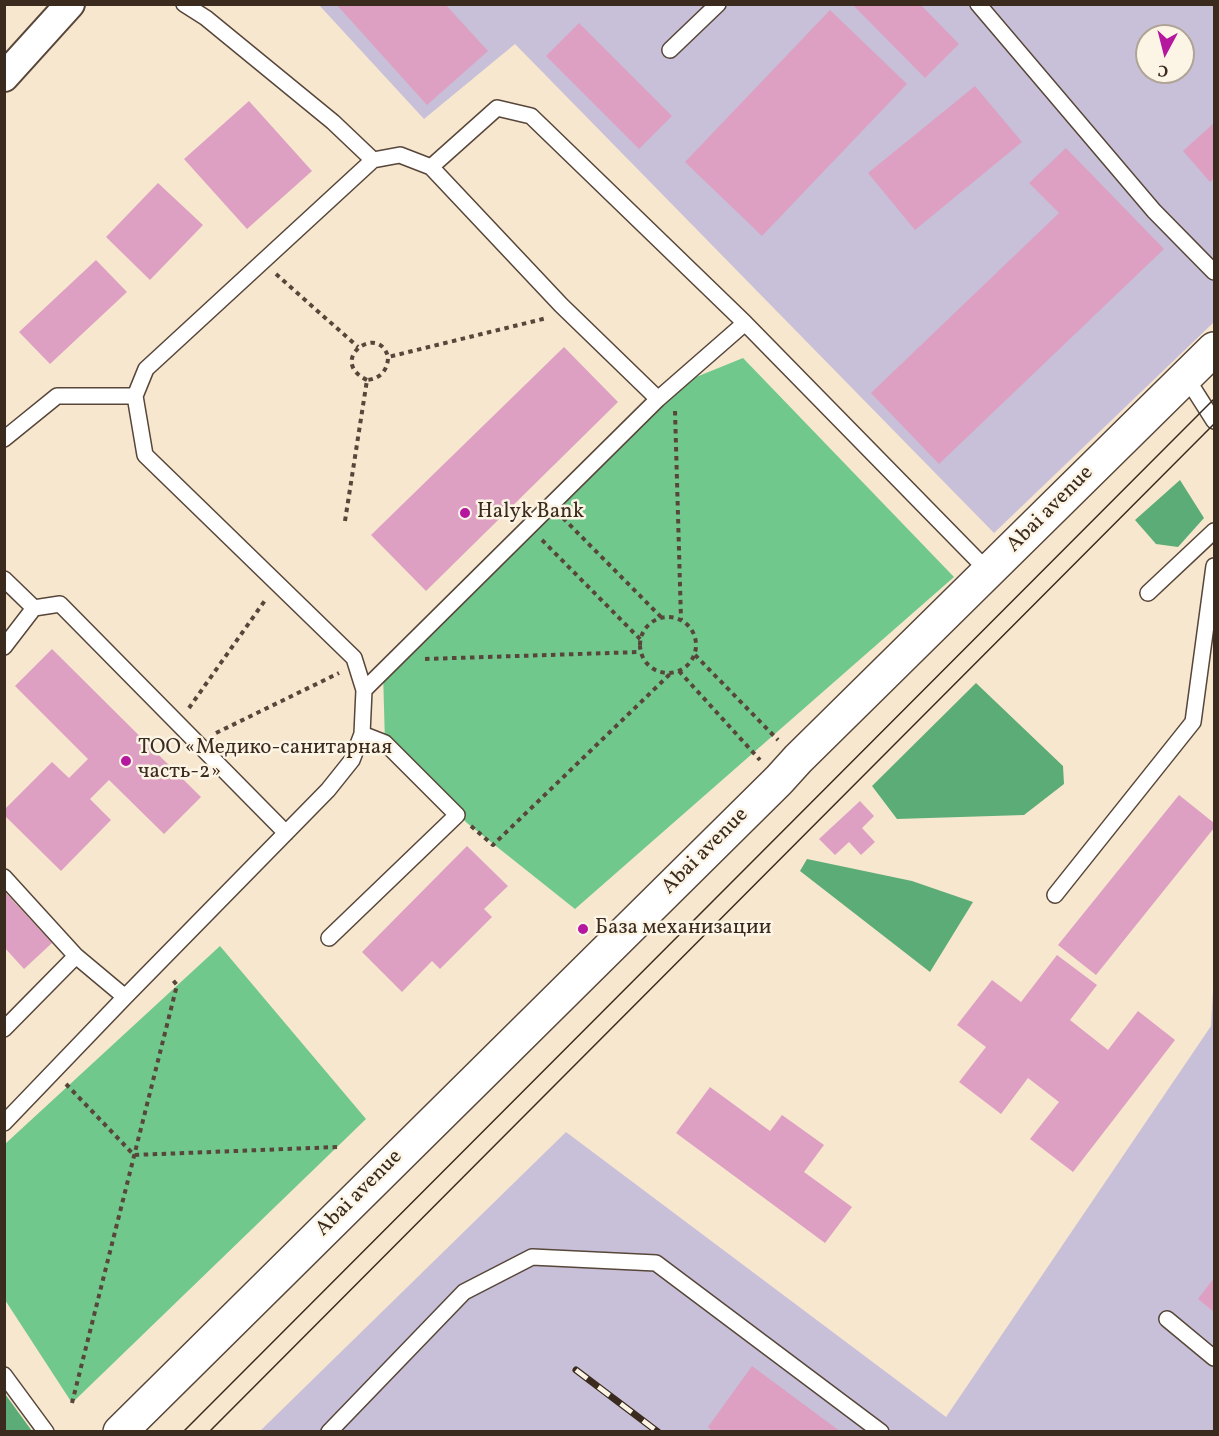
<!DOCTYPE html>
<html>
<head>
<meta charset="utf-8">
<style>
	body { margin:0 }
	#map { position:relative; width:1219px; height:1436px; overflow:hidden; background:#f7e7cf; font-family:Vollkorn,serif }
	canvas { display:block }
	.frame { position:absolute; inset:0; border:6px solid #3b2a1e; pointer-events:none }
	.north { position:absolute; left:1135px; top:24px; width:60px; height:60px; box-sizing:border-box; background:#fcf5e5; border:2px solid #afa495; border-radius:50%; rotate:187deg; font-size:16px; font-weight:700; line-height:24px; text-align:center; color:#3b2a1e }
	.north::after { content:''; display:block; margin:auto; width:21px; height:27px; background:#b5179e; clip-path:polygon(50% 0,100% 100%,50% 72%,0 100%) }
</style>
</head>
<body>
<div id="map">
<canvas width="1219" height="1436"></canvas>
<div class="frame"></div>
<div class="north">С</div>
</div>
<script>
const c = document.querySelector('canvas').getContext('2d');
c.lineJoin = 'round';
function fill(path, color) {
  c.fillStyle = color;
  c.fill(path, 'evenodd');
}
function stroke(path, color, width, dash) {
  c.strokeStyle = color;
  c.lineWidth = width;
  c.lineCap = dash ? 'butt' : 'round';
  c.setLineDash(dash || []);
  c.stroke(path);
}
function write(font, color, halo, rows, align = 'center') {
  c.font = font + ' Vollkorn,serif';
  c.lineWidth = 5;
  c.setLineDash([]);
  c.textBaseline = 'middle';
  c.strokeStyle = halo;
  c.fillStyle = color;
  for (const [text, x, y, turn = 0] of rows) {
    c.save();
    c.translate(x, y);
    c.rotate((+turn || 0) * Math.PI / 180);
    c.textAlign = isNaN(turn) ? turn : align;
    if (halo) c.strokeText(text, 0, 0);
    c.fillText(text, 0, 0);
    c.restore();
  }
}
fill(new Path2D(`
	M319,5H1214V322L994,533L515,44L424,119ZM1147,36H1183V72H1147Z
	M1214,972V1431L259,1432L566,1132L946,1417L1211,1026Z`), '#c8c0d8');
fill(new Path2D(`
	M743,358L954,577L575,909L467,823L385,743L383,672L674,386Z
	M220,946L366,1119L72,1403L5,1300V1144Z`), '#71c88d');
fill(new Path2D(`
	M1180,480L1204,518L1178,547L1156,544L1135,520Z
	M976,683L1063,766L1064,784L1024,815L897,819L872,786Z
	M807,859L912,881L973,902L930,972L800,871Z
	M5,1394L32,1431H5Z`), '#5cac78');
fill(new Path2D(`
	M336,4H445L488,51L427,105Z
	M852,4H920L959,44L925,78Z
	M830,10L907,84L762,236L685,162Z
	M579,23L672,116L639,149L546,56Z
	M975,86L1022,142L915,230L868,173Z
	M249,101L312,171L247,229L184,159Z
	M1214,123V178L1210,182L1183,151Z
	M1066,148L1164,249L939,464L871,393L1059,213L1029,183Z
	M158,183L203,225L150,280L106,237Z
	M96,260L127,292L50,364L19,332Z
	M564,347L618,402L426,591L371,535Z
	M52,649L201,797L164,834L109,780L90,799L111,820L61,871L4,815V810L52,762L69,778L88,759L15,686Z
	M1179,795L1214,823V828L1096,975L1058,945Z
	M860,801L874,816L862,828L875,842L861,855L849,842L835,855L819,839Z
	M467,846L508,886L484,909L492,917L440,969L432,961L402,992L362,952Z
	M4,891L52,943L24,969L4,947Z
	M1057,955L1097,985L1070,1020L1108,1050L1138,1011L1175,1040L1073,1172L1030,1139L1059,1102L1028,1078L1001,1114L959,1082L986,1047L957,1025L992,980L1021,1002Z
	M710,1087L770,1131L782,1115L824,1145L804,1172L852,1207L825,1243L676,1133Z
	M1214,1278V1312L1198,1299Z
	M752,1366L841,1432H714L708,1427Z`), '#dda0c3');
const lane = new Path2D(`
	M184,4L206,18L333,122L373,160
	M978,4L1154,211L1214,272
	M670,50L718,4
	M431,167L561,305L658,399L745,323
	M1186,377L1214,421
	M4,439L57,396H135
	M4,579L34,608L60,604L286,833
	M1148,593L1214,531
	M4,647L34,608
	M364,690L658,399
	M4,877L76,956L125,997
	M1055,895L1193,722L1214,566
	M329,938L457,815L385,743L362,734
	M4,1029L76,956
	M4,1123L125,997L328,790L352,760L362,734L364,690L354,658L145,455L135,396L146,369L373,160L400,155L431,167L497,108L531,116L745,323L989,572
	M1167,1319L1214,1358
	M4,1375L46,1432
	M329,1432L464,1292L532,1257L656,1263L881,1432`);
const street = new Path2D(`
	M4,77L70,4`);
const primary = new Path2D(`
	M120,1432L779,780L798,759L1214,349`);
stroke(lane, '#574639', 18);
stroke(street, '#574639', 32);
stroke(primary, '#574639', 36);
stroke(new Path2D(`
	M276,274L358,347
	M367,380C326,360 379,322 388,357
	M675,411L681,620
	M563,518L662,618
	M345,521L367,380C380,379 388,370 388,357L547,318
	M542,540L641,640
	M640 645a28 28 0 1 1 56 0a28 28 0 1 1-56 0Z
	M695,655L778,740
	M425,659L640,652
	M679,671L760,760
	M189,708L266,599
	M216,733L339,673
	M471,826L493,845L670,674
	M66,1084L134,1155L337,1147
	M72,1403L177,985L171,978`), '#574639', 4, [4.5, 4.5]);
stroke(lane, '#fff', 15);
stroke(street, '#fff', 28);
stroke(primary, '#fff', 33);
stroke(new Path2D(`
	M183,1432L1214,399
	M209,1432L1214,424`), '#3b2a1e', 1.5);
const rail = new Path2D(`
	M576,1370L658,1432`);
stroke(rail, '#3b2a1e', 7);
stroke(rail, '#fcf5e5', 4.5, [14]);
for (const [x, y, r, color] of [
	[465,513,6,"#b5179e"],
	[126,761,6,"#b5179e"],
	[583,929,6,"#b5179e"]
]) {
  const dot = new Path2D();
  dot.arc(x, y, r, 0, 2 * Math.PI);
  c.fillStyle = color;
  c.fill(dot);
  stroke(dot, '#fcf5e5', 2);
}
write('21px', '#3b2a1e', '#fcf5e5', [
	["Abai avenue",1051,510,-45],
	["Abai avenue",706,852,-45],
	["Abai avenue",360,1194,-45]
]);
write('21px', '#3b2a1e', '#fcf5e5', [
	["Halyk Bank",477,513],
	["ТОО «Медико-санитарная",138,749],
	["часть-2»",138,773],
	["База механизации",595,929]
], 'left');
</script>
</body>
</html>
